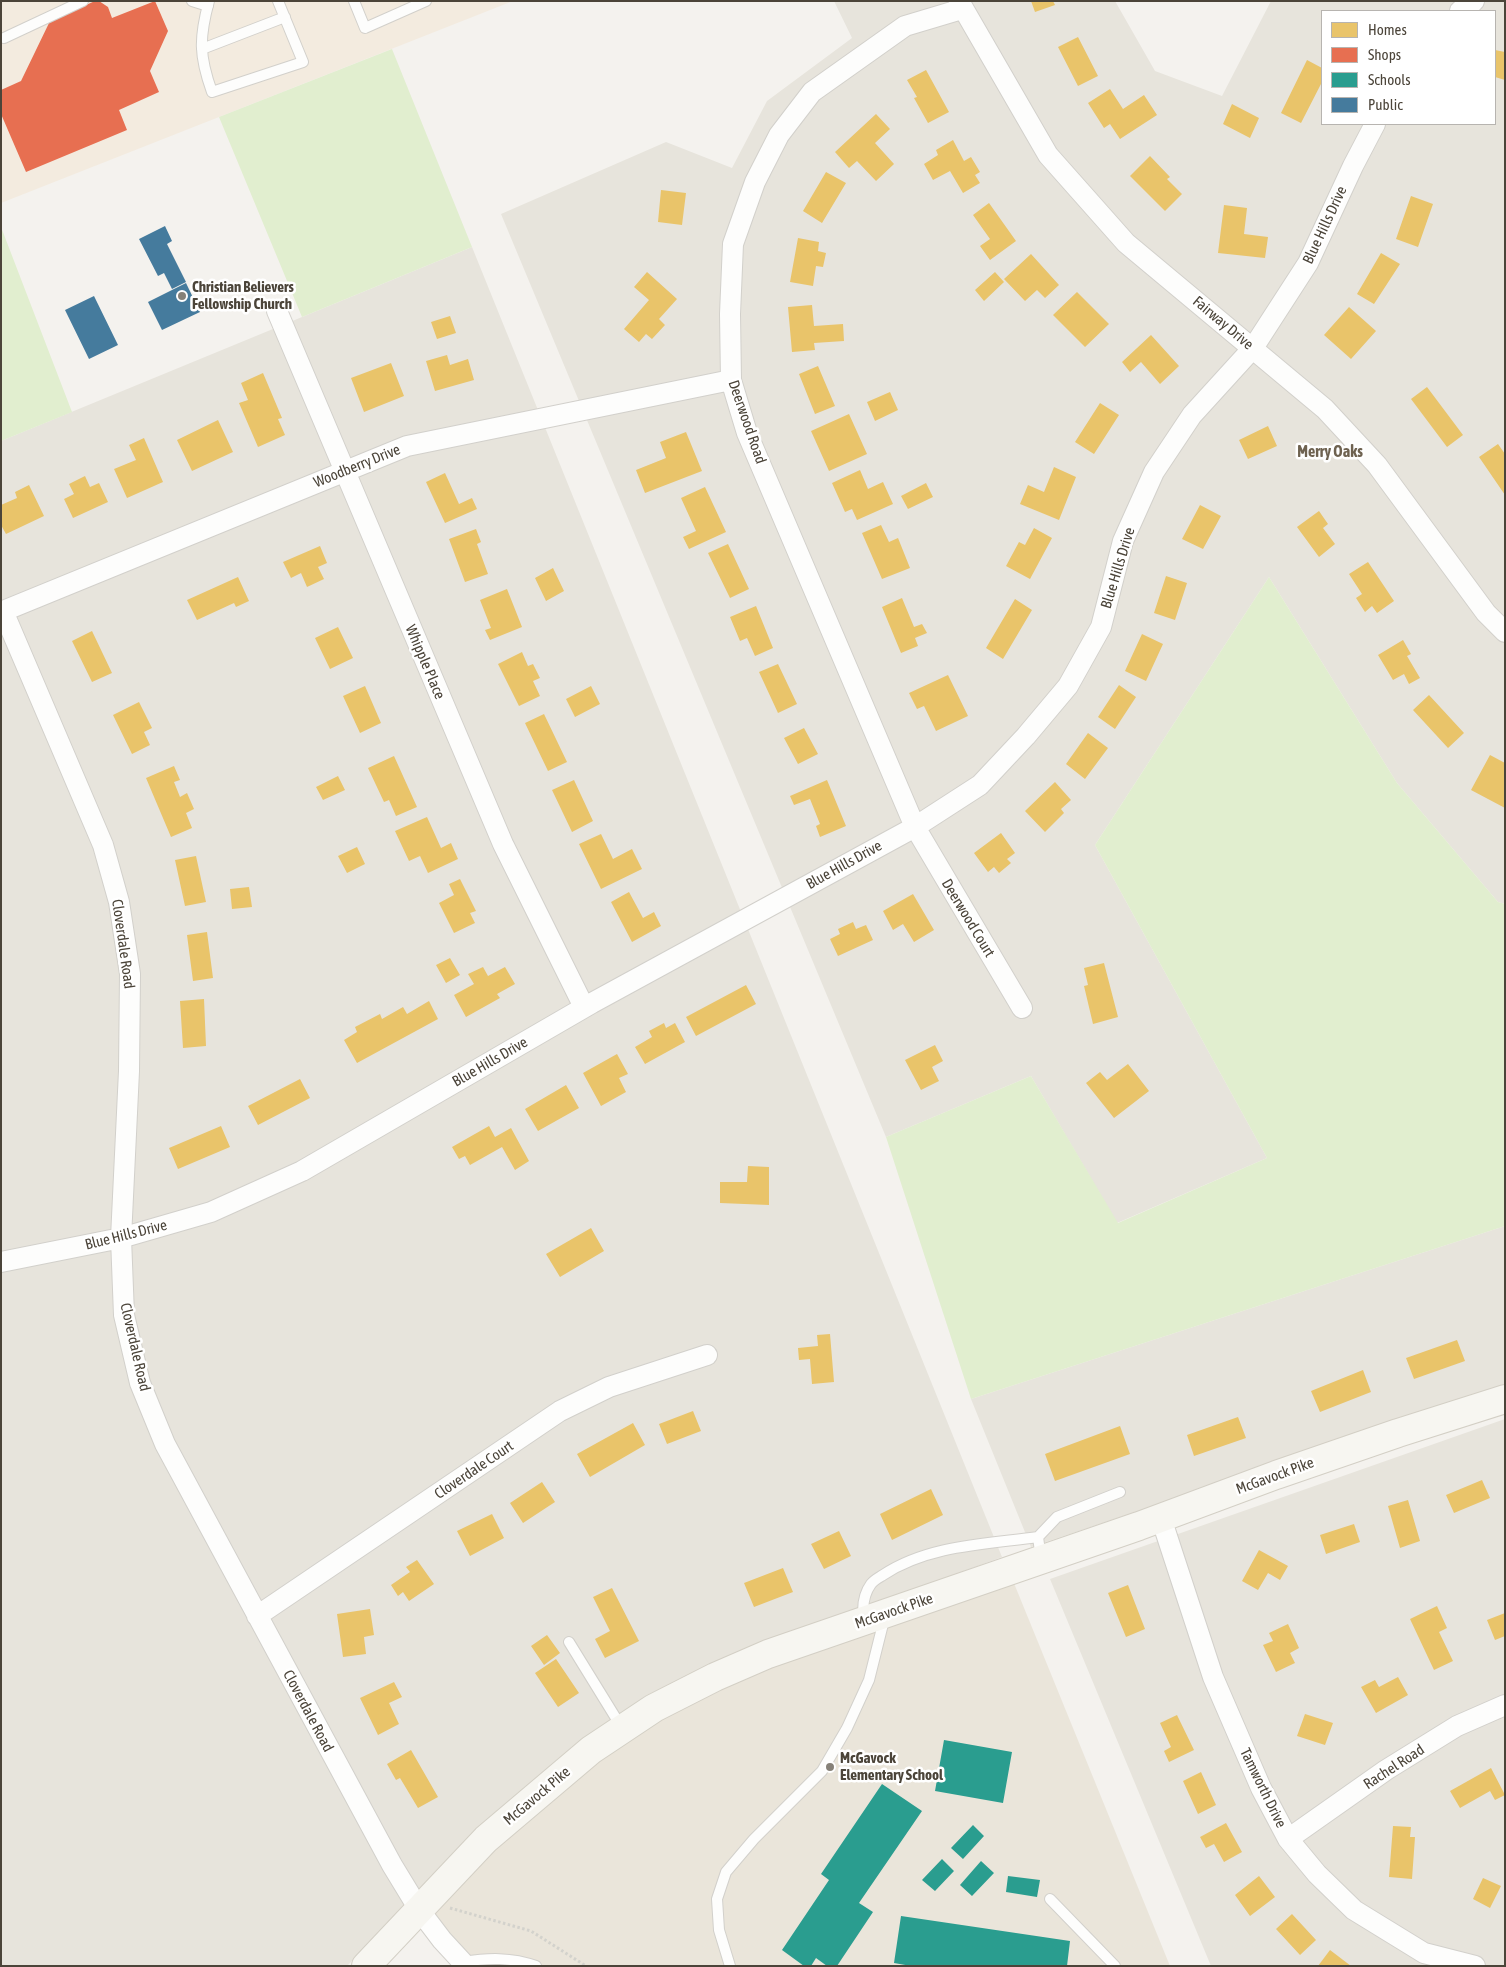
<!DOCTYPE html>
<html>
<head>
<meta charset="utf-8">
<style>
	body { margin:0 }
	#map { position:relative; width:1506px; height:1967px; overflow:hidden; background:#f4f2ee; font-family:"Asap Condensed",sans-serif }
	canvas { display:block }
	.frame { position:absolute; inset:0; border:2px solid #4b4439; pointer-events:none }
	.legend { position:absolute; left:1321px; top:10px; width:175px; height:115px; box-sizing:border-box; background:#fff; border:1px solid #b7b4b0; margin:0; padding:6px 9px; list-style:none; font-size:15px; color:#4b4439 }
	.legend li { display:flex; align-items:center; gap:10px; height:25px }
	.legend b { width:25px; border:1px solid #b7b4b0 }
</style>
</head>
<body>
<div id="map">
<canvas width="1506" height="1967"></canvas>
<div class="frame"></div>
<ul class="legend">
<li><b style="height:14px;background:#e9c46a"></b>Homes</li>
<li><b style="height:14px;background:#e76f51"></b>Shops</li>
<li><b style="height:14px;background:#2a9d8f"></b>Schools</li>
<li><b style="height:14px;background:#457b9d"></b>Public</li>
</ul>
</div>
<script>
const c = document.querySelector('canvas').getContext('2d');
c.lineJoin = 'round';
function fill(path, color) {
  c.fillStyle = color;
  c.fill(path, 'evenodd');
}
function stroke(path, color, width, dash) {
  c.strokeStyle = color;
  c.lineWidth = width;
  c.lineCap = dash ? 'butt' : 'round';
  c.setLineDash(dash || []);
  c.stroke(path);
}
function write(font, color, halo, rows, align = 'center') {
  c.font = font + ' "Asap Condensed",sans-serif';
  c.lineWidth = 5;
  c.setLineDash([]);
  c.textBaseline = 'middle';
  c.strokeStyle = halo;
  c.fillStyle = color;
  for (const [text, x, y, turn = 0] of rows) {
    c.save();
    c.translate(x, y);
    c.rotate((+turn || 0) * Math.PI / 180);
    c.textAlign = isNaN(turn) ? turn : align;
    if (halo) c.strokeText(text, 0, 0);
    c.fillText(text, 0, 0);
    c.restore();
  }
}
fill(new Path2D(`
	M834,1H1115L1155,71L1222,96L1271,1H1505V904L1498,902L1397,783L1269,577L1095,845L1267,1158L1117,1223L1031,1076L886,1137L501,214L666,142L732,168L767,101L852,38ZM1322,11H1495V124H1322Z
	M472,247L1002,1557L715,1663L645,1696L476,1836L347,1966H1V441Z
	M1505,1226V1388L1031,1547L971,1399Z
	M1505,1419V1966H1211L1050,1579Z`), '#e7e4dc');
fill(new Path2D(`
	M1,1H513L1,203Z`), '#f3ebdf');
fill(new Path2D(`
	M1009,1571L1170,1966H466L420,1911L654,1708Z`), '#eae5da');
fill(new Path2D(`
	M392,49L472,247L302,317L219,117Z
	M1,227L72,412L1,441Z
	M1269,577L1397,783L1498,902L1505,904V1226L971,1399L886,1137L1031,1076L1118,1223L1267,1158L1095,845Z`), '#e1eecf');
fill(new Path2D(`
	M1031,1H1053L1055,5L1035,12Z
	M1078,37L1098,76L1078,86L1058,47Z
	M1495,50L1505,52V80L1495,77Z
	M1307,60L1322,68V82L1301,123L1281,113Z
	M926,70L949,112L928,123L914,98L917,97L907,80Z
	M1110,89L1123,109L1144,95L1157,115L1120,139L1110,124L1104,128L1088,103Z
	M1232,104L1259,118L1250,138L1223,124Z
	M876,114L890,129L875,143L894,164L876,181L857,161L849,168L835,152Z
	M953,140L964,161L971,157L980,172L975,175L980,183L963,193L950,171L933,180L924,164L938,155L936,150Z
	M1150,156L1170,177L1167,179L1182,194L1165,211L1130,176Z
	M826,172L846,183L822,223L803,211Z
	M661,190L686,193L682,225L658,222Z
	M1411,196L1433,204L1418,247L1396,239Z
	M989,203L1016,241L990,260L980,246L990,239L973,215Z
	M1224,205L1247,208L1244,234L1268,237L1265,258L1218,253Z
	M798,238L819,242L818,251L826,253L823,267L816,266L813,286L790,282Z
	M1381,253L1400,264L1374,304L1357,294Z
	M1031,254L1059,285L1045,298L1037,290L1025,301L1004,279Z
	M647,272L677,299L659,319L665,325L652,339L646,334L639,342L624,329L649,300L634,287Z
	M995,272L1004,282L984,301L975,290Z
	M1077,292L1109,324L1085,347L1053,315Z
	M812,305L814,326L843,324L844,341L814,343L815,350L792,352L788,307Z
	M1349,307L1376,331L1351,359L1324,335Z
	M450,316L456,333L437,339L431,322Z
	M1151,335L1179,366L1160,384L1141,362L1130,372L1122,362Z
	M447,355L450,365L468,359L474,380L435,391L426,361Z
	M391,363L404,396L364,412L351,378Z
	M818,366L835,406L815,414L799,374Z
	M263,373L282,418L278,419L285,435L258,447L239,403L248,400L241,383Z
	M1427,387L1463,435L1447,447L1411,399Z
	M890,392L898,410L875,421L867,402Z
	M1100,403L1119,415L1094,454L1075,442Z
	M849,414L867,454L829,471L811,431Z
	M218,420L233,452L192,471L177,440Z
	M1268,426L1277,446L1248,459L1239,440Z
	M686,432L702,471L645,493L636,470L666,458L660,442Z
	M144,438L163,482L127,498L114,469L136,460L129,445Z
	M1498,444L1505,454V495L1479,457Z
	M1054,467L1076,477L1059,520L1020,504L1028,485L1044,492Z
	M860,470L868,489L883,482L893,504L857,520L852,509L845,512L832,483Z
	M445,473L459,504L472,498L477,509L445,523L426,482Z
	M85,476L90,487L99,483L108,502L73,518L64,499L74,494L69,484Z
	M926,483L933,497L908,509L901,496Z
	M29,485L44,516L6,534L1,525V505L17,498L15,492Z
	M705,487L726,532L689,549L683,537L696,531L681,498Z
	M1200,505L1221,516L1203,549L1182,539Z
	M1319,511L1328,524L1323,528L1335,544L1319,557L1297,527Z
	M881,525L889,542L898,538L910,568L882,579L862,533Z
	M1034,528L1052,538L1030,579L1006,566L1019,542L1025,545Z
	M476,529L481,542L477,544L488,574L465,582L449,539Z
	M728,544L749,589L730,598L708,553Z
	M320,546L327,563L318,567L324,579L307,587L301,573L291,578L283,562Z
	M1368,562L1394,601L1377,613L1372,606L1365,612L1356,598L1362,594L1349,574Z
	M553,568L564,591L546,601L535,578Z
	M1166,576L1187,583L1175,620L1154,613Z
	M238,577L249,601L236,607L234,603L197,620L187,600Z
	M507,589L522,627L490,640L485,630L491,628L480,600Z
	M902,598L914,627L922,624L927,633L915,638L918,646L901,653L882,607Z
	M1015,599L1032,610L1003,659L986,648Z
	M756,606L773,648L755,656L747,638L740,641L730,617Z
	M338,627L353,658L330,669L315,638Z
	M92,631L112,673L92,682L72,641Z
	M1142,634L1163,644L1146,681L1125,671Z
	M1403,640L1411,654L1407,656L1420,678L1409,684L1404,674L1393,680L1378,655Z
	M522,652L528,666L533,664L540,678L533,681L540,696L519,706L498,664Z
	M778,664L797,704L778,713L759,672Z
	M948,675L968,716L936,731L924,706L917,709L909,693Z
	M1119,685L1136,697L1115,729L1098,717Z
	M365,686L381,723L360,733L343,696Z
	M591,686L600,704L575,717L566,699Z
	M1429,695L1464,733L1448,748L1413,710Z
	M139,702L152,728L144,732L150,745L132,754L113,715Z
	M544,714L567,762L548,771L525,723Z
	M804,728L818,754L798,764L784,738Z
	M1088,733L1108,748L1085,779L1066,764Z
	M1490,755L1505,763V808L1471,790Z
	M394,756L417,807L396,816L389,800L384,802L368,768Z
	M174,766L180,780L174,782L180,797L187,793L194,809L186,813L192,828L171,837L146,778Z
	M338,776L345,790L323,800L316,787Z
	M574,780L593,821L572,832L552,790Z
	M827,780L846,826L820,837L816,826L820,824L810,799L794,805L790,796Z
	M1055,782L1071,800L1061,809L1064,813L1045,832L1025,811Z
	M427,817L441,848L451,843L458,859L428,873L420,856L409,861L395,831Z
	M1001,833L1015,853L1007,859L1011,863L999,873L994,867L988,872L974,853Z
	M601,834L613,859L632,849L642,869L601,889L579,844Z
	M357,847L365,864L347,873L338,856Z
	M196,856L206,902L185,906L175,860Z
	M460,879L476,911L470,913L475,923L454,933L439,903L454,895L449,884Z
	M249,887L252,907L232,909L230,889Z
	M629,892L643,918L654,912L661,926L632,942L611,902Z
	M913,894L934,930L914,942L903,924L893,930L883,911Z
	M853,922L856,929L866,925L873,940L838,956L830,939L840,934L838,929Z
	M207,932L213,978L193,981L187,935Z
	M450,958L460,975L446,983L436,965Z
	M1104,963L1118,1017L1093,1024L1084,986L1088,985L1084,968Z
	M483,967L488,976L505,967L515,984L497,994L500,998L466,1017L454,995L474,984L468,974Z
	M746,985L756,1004L696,1036L686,1017Z
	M204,999L206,1046L183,1048L180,1001Z
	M429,1001L438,1019L357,1063L344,1040L357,1032L355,1027L380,1014L382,1019L403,1007L407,1014Z
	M664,1023L666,1028L675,1023L685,1042L645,1064L635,1047L652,1037L649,1031Z
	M935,1045L943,1061L932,1067L939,1081L921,1090L905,1060Z
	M617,1054L628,1074L619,1078L626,1092L601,1106L583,1073Z
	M1128,1064L1149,1091L1114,1118L1086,1083L1100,1072L1107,1080Z
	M300,1079L310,1098L258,1125L248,1106Z
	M566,1085L579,1108L538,1131L525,1109Z
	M221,1126L230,1147L178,1169L169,1148Z
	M489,1126L495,1137L511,1128L529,1161L515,1170L502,1147L470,1165L465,1156L459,1159L452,1147Z
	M748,1166L769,1167V1205L720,1203V1182H747Z
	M591,1228L604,1251L560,1277L546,1254Z
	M830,1334L834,1382L812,1384L810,1359L799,1360L798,1348L818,1346L817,1335Z
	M1457,1340L1465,1361L1414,1379L1406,1358Z
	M1363,1370L1371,1392L1320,1412L1311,1391Z
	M693,1411L701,1431L667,1444L659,1424Z
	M1238,1417L1246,1438L1194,1456L1187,1435Z
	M633,1423L645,1445L590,1477L577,1454Z
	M1120,1426L1130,1454L1055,1481L1045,1454Z
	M1482,1480L1490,1498L1454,1513L1446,1495Z
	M542,1482L555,1502L523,1523L510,1503Z
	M931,1489L943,1515L892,1540L880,1514Z
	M1408,1500L1420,1541L1400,1548L1388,1506Z
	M492,1514L504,1538L470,1556L457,1531Z
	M1354,1524L1360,1542L1326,1554L1320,1535Z
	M839,1531L851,1556L824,1569L811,1544Z
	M1259,1550L1288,1566L1280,1580L1268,1573L1258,1590L1242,1581Z
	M417,1560L434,1584L409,1601L403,1592L398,1596L391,1585L410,1572L406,1567Z
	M783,1568L793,1592L754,1607L744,1583Z
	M1128,1585L1145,1629L1126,1637L1108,1593Z
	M612,1588L639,1641L605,1658L595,1639L610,1631L593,1597Z
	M1437,1606L1447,1628L1439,1632L1453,1661L1434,1670L1410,1619Z
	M370,1609L374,1635L364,1637L366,1654L343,1657L337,1614Z
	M1505,1613V1636L1495,1640L1487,1620Z
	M1288,1624L1299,1648L1290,1653L1295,1663L1276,1672L1263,1645L1273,1641L1269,1633Z
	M547,1635L560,1653L544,1665L531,1646Z
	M556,1659L579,1693L558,1707L535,1673Z
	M1398,1677L1408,1695L1376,1713L1361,1687L1375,1680L1379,1687Z
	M394,1682L402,1697L389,1703L399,1724L378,1735L360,1698Z
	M1305,1714L1333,1723L1325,1745L1297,1736Z
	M1177,1715L1194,1750L1169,1762L1164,1751L1171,1747L1160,1723Z
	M411,1750L438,1797L418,1808L400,1778L396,1780L387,1764Z
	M1491,1768L1505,1795L1495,1800L1490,1791L1460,1808L1450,1791Z
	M1201,1772L1216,1805L1198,1814L1183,1781Z
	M1226,1823L1242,1852L1224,1862L1214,1844L1206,1848L1200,1837Z
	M1393,1826L1411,1827L1410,1837H1415L1412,1879L1389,1877Z
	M1259,1876L1275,1897L1250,1916L1235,1895Z
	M1483,1878L1501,1886L1490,1908L1473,1899Z
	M1292,1914L1316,1940L1300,1955L1276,1929Z
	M1330,1950L1351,1966H1318Z`), '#e9c46a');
fill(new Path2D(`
	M95,1H99L108,7L112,18L155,1L168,31L150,71L159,92L119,110L127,130L26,172L1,114V90L21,81L50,21Z`), '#e76f51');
fill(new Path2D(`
	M944,1740L1012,1752L1003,1803L935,1791Z
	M882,1784L922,1811L859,1903L873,1912L837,1966H827L816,1958L811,1966H804L782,1950L829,1880L821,1874Z
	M973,1825L984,1836L963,1859L951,1848Z
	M942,1859L954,1871L935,1891L922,1880Z
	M981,1861L994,1873L972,1896L960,1885Z
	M1008,1876L1040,1880L1037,1897L1006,1892Z
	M901,1916L1070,1941L1067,1966H911L894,1963Z`), '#2a9d8f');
fill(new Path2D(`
	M165,226L172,241L167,244L186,282L172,289L164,273L158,276L139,239Z
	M186,283L200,312L162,330L148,302Z
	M94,296L118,345L89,359L65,310Z`), '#457b9d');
const service = new Path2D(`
	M192,1L208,6
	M209,1C199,38 199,56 212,92L303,62L278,1
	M354,1L365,28L426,1
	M4,38L83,1
	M202,49L285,17
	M1041,1559L1038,1537L1057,1517L1120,1492
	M864,1620C862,1607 863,1595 871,1584C874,1580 880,1577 883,1575C928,1545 987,1544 1038,1537
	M569,1642L622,1728
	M1050,1899L1115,1966
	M463,1962C488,1958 511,1957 536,1966
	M730,1966L719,1930L717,1899L726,1872L754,1839L822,1771L847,1728L869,1680L885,1616`);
const minor = new Path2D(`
	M959,1L1048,155L1126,243L1325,409L1377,465L1486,613L1505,632
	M962,9L905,26L812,92L779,135L755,182L733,244L730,314L731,380L747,433L915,827L1022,1008
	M1460,11L1474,1
	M277,311L503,844L584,1007
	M3,611L103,845L119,902L130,974L129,1071L121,1238L124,1315L140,1383L165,1444L392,1865L420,1911L442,1940L466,1966
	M1,612L407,446L731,380
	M1,1262L121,1238L211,1212L302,1171L592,1003L915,827L980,785L1026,736L1068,686L1101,627L1123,541L1154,472L1192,415L1253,348L1308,263L1353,166L1375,124
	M1161,1518L1213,1677L1261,1788L1288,1839L1317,1874L1354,1910L1424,1953L1475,1966
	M257,1616L560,1411L609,1387L707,1355
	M1288,1839L1386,1770L1457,1726L1505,1705`);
const secondary = new Path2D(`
	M366,1966L486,1839L591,1750L654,1708L715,1677L768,1654L1139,1526L1276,1475L1398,1433L1505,1399`);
stroke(service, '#d2d0cb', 12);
stroke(minor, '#d2d0cb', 22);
stroke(secondary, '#d3cfc5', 30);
stroke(new Path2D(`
	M450,1908L531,1931L586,1966`), '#d3d2cc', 3, [2.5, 2.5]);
stroke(service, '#fdfdfc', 10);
stroke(minor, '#fdfdfc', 20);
stroke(secondary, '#f7f6f1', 28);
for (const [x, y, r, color] of [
	[182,296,5,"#868178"],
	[830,1767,5,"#868178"]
]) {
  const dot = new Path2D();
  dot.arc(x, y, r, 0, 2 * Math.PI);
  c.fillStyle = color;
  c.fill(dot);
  stroke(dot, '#fff', 2);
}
write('15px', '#4b4439', '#fff', [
	["Blue Hills Drive",1325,225,-65],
	["Fairway Drive",1223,323,40],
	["Deerwood Road",747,422,71],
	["Woodberry Drive",357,466,-22],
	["Blue Hills Drive",1118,568,-73],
	["Whipple Place",425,662,67],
	["Blue Hills Drive",844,865,-29],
	["Deerwood Court",968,918,59],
	["Cloverdale Road",123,944,82],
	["Blue Hills Drive",490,1062,-30],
	["Blue Hills Drive",126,1235,-14],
	["Cloverdale Road",135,1347,77],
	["Cloverdale Court",474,1470,-34],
	["McGavock Pike",1275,1476,-20],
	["McGavock Pike",894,1611,-19],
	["Cloverdale Road",308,1711,62],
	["Rachel Road",1394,1767,-33],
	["Tamworth Drive",1263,1788,64],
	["McGavock Pike",537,1796,-40]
]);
write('bold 15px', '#4b4439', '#fff', [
	["Christian Believers",192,287],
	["Fellowship Church",192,304],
	["McGavock",840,1758],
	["Elementary School",840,1775]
], 'left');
write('bold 16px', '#6e6250', '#fff', [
	["Merry Oaks",1330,452]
]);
</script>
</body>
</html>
